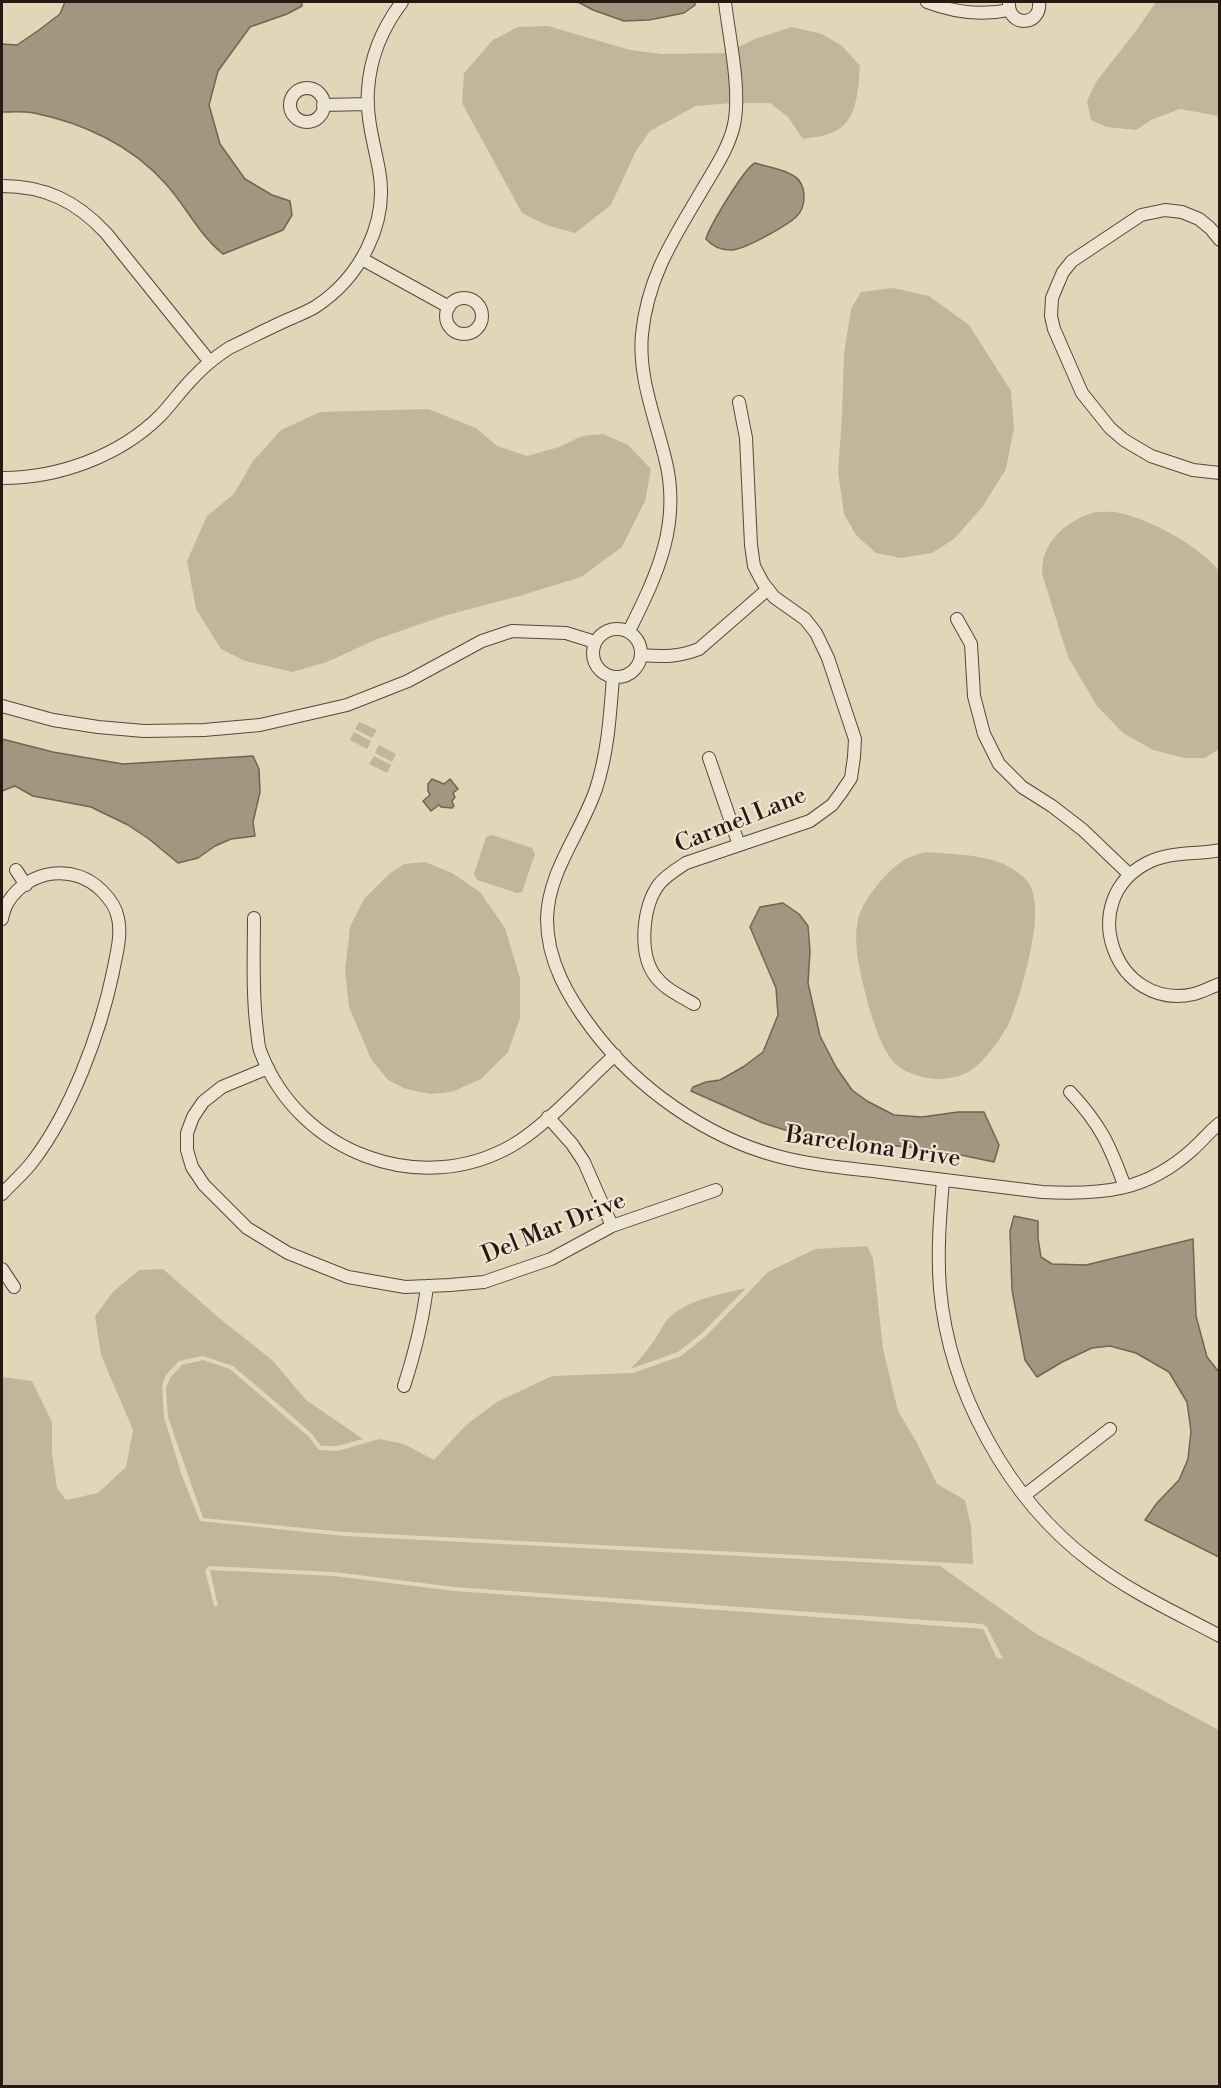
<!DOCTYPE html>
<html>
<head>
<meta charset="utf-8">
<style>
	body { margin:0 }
	#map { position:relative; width:1221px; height:2088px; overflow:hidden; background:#e3d5b8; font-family:"Libre Bodoni",serif }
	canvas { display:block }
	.frame { position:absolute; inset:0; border:3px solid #291812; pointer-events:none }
</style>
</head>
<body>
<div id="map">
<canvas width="1221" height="2088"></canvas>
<div class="frame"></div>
</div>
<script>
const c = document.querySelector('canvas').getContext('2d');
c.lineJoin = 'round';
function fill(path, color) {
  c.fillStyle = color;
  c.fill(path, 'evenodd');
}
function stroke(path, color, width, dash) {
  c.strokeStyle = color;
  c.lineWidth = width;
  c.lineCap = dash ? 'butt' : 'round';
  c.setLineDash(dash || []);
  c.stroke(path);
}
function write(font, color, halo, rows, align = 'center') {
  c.font = font + ' "Libre Bodoni",serif';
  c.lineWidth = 4.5;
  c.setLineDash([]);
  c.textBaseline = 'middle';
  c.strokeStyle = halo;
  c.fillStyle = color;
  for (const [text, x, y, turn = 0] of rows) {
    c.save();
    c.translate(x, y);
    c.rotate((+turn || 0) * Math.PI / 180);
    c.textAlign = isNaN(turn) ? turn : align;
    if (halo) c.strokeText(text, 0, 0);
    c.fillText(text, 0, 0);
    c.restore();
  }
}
fill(new Path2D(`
	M1156,2H1219V116L1180,109L1151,120L1136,130L1106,127L1091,120L1087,101L1096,82L1136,31Z
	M548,26L630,50L662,54L726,53L757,38L792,27L822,34L842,46L860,66C858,89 858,124 831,133C823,137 812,137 803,139L788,117L770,103H732L696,106L650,131L636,151L611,205L575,233L546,225L522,213L462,103L464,73L493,40L518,27Z
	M893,288L929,296L969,325L1011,391L1014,428L1006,469L983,506L954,539L932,553L901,558L876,553L856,535L844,514L838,472L842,416L844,354L851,309L861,292Z
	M428,409L476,428L497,446L527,456L559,447L582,436L603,434L628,445L651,469L645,501L622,547L581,577L516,597L447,615L377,639L327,662L292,672L245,661L221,649L196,609L187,561L207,516L234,494L253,461L281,430L320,412Z
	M1097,512C1104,512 1113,511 1120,513C1151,520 1200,546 1219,571V749L1205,758H1185L1153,750L1123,733L1097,706L1068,657L1043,577C1037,545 1068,518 1097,512Z
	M359,722L377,730L372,738L355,729Z
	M354,732L371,741L367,749L350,740Z
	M379,745L396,754L392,762L375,753Z
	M374,756L391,765L387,773L369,764Z
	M492,835L532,848L535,854L522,892L517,893L477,880L474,874L486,837Z
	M925,852C959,855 1003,853 1027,881C1049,905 1021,993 1010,1021C1003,1036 990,1053 978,1065C965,1077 945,1081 927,1078C918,1076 905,1072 898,1066C881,1053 869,1009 864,988C859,967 853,942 858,920C862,900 889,867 908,858C913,856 919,854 925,852Z
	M425,862L452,873L480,892L505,928L520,978V1018L508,1052L481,1079L452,1092L431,1094L406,1089L388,1080L371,1059L349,1007L345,970L350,927L364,899L389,874L404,864Z
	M867,1246L873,1258L883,1349L898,1411L916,1441L937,1484L965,1500L971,1526L973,1564L344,1532L203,1518L168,1417L166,1388L170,1378L182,1365L203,1360L230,1369L309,1437L319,1450L338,1451L379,1439L404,1444L434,1460L466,1425L497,1402L552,1376L633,1373L681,1356L706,1336L768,1272L815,1249Z
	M163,1269L218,1317L272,1360L306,1400L363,1439L337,1446H321L312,1434L285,1410L233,1366L203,1356L179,1361L166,1375L162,1386L164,1417L181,1473L200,1521L344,1536L940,1566L1038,1635L1219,1730V2086H2V1377L32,1381L52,1422V1453L57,1488L66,1500L98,1493L126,1467L133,1430L101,1355L95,1316L113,1292L139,1270ZM209,1566L334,1572L454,1587L983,1624L987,1627L1003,1659L997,1658L983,1629L454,1591L334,1576L210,1570L218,1606H214L205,1570Z
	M746,1288L702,1333L678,1352L630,1369C641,1359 649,1348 657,1336C661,1331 663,1324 667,1320C687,1299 719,1295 746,1288Z`), '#c3b59c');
const water = new Path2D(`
	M65,2H302V6L287,14L250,27L218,71L209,105L220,144L245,179L272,195L290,201L292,215L283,230L223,254C199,235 186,206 165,183C131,145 83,123 34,113C23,111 12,112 2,112V44L17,45L39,30L60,14Z
	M578,2H695V5L684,13L649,20L624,21L593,10Z
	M755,163C767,167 784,169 794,176C807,184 807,207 796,217C786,226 744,250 731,250C721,250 712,246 706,239C709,227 745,167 755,163Z
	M2,739L53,752L123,764L253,756L259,769L260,792L253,822L255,836L231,839L215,846L198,858L178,863L149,839L128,825L91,807L33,796L15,786L2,791Z
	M432,779L444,784L450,779L458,789L453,793L455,797L452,801L454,806L452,808L441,807L439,805L431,811L423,801L430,795L428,791V784Z
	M783,903L799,914L808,926L810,951L808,983L820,1036L836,1067L852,1090L867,1101L894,1115L922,1117L958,1112H984L999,1145L994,1162L937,1150L807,1137L763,1123L691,1091L693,1087L706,1082L720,1080L743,1067L763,1052L778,1015L776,988L750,927L760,907Z
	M1014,1216L1038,1221V1238L1041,1257L1052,1264L1086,1265L1193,1239L1196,1316L1207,1357L1219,1372V1557L1145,1520L1157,1503L1179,1480L1188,1459L1191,1431L1187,1402L1169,1372L1136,1353L1110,1346L1092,1348L1062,1362L1037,1377L1025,1360L1012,1290L1010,1231Z`);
fill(water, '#a49580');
stroke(water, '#736354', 1.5);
const minor = new Path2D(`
	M927,2C953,12 981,16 1009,10
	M1009,3C1008,28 1042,26 1039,2
	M290 105a17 17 0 1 1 34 0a17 17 0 1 1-34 0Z
	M323,105L368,104
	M2,186C45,186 76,201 106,233L210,362
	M1220,240L1210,228L1199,219L1182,212L1165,210L1141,215L1072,261L1063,272L1057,286L1052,298L1051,316L1054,329L1082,393L1110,428L1124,440L1151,456L1193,470L1220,473
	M362,259L449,307
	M446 316a18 18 0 1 1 36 0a18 18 0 1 1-36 0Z
	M2,478C59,478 120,456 161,415C172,403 182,389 194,377C204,366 217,356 229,348C248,339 267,329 287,320C296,316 307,312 315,307C360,278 389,223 379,170C374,143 366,118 368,90C370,58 383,27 402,2
	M957,619L971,644L974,696L984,734L999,764L1022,787L1052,806L1083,830L1130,875
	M593 653a24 24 0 1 1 48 0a24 24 0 1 1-48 0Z
	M629,631C657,575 682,523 665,458C655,417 638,377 642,334C648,274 676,235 705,185C717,165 732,142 735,119C740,84 729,37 725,2
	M641,655C663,657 679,657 699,649L768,589
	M613,677C610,716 608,752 596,789C581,833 548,871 547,919C547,961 568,997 593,1030C637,1088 706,1137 777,1156C810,1165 846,1168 880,1172C934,1179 988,1185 1042,1192C1101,1195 1146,1192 1193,1149C1202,1141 1210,1131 1220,1123
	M2,706L53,720L98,727L144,731L204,730L260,725L347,705L408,681L482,641L512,631L566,633L595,642
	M709,758L739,845
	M1220,850C1196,855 1169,851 1147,863C1074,901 1116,1012 1194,994C1202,992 1211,987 1220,984
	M16,870L26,885
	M254,918C254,955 252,994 257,1031C258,1038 258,1047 261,1053C299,1152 420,1199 513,1145C548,1124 584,1083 615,1055
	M2,919C3,914 5,907 8,902C29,869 75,863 102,891C110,899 116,907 118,918C122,936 116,955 113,972C100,1034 71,1111 33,1161C24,1173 12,1183 2,1194
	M694,1004C681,996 666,990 656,977C638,955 642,905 660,883C667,875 677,869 686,863L810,821L832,805L841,793L851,778L854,757L855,739L828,658L816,633L805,619L774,597L763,583L754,566L751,545L746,438L739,402
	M268,1068L222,1087L203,1102L193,1117L187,1133V1150L192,1167L204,1185L247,1228L288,1253L348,1277L405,1287L450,1285L484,1282L551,1259L612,1226L716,1190
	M1070,1092C1101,1125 1110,1146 1125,1187
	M548,1117L572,1144L584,1162L612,1226
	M943,1180C940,1216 937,1252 940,1289C949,1391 1008,1499 1090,1561C1130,1592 1175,1612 1220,1636
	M2,1269L14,1287
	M404,1386C415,1352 423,1321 427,1286
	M1025,1495L1110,1429`);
stroke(minor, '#58473c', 14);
stroke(minor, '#ede4d1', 12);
write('24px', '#291812', '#ede4d1', [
	["Carmel Lane",741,821,-22],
	["Barcelona Drive",873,1148,8],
	["Del Mar Drive",554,1229,-22]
]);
</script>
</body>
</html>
